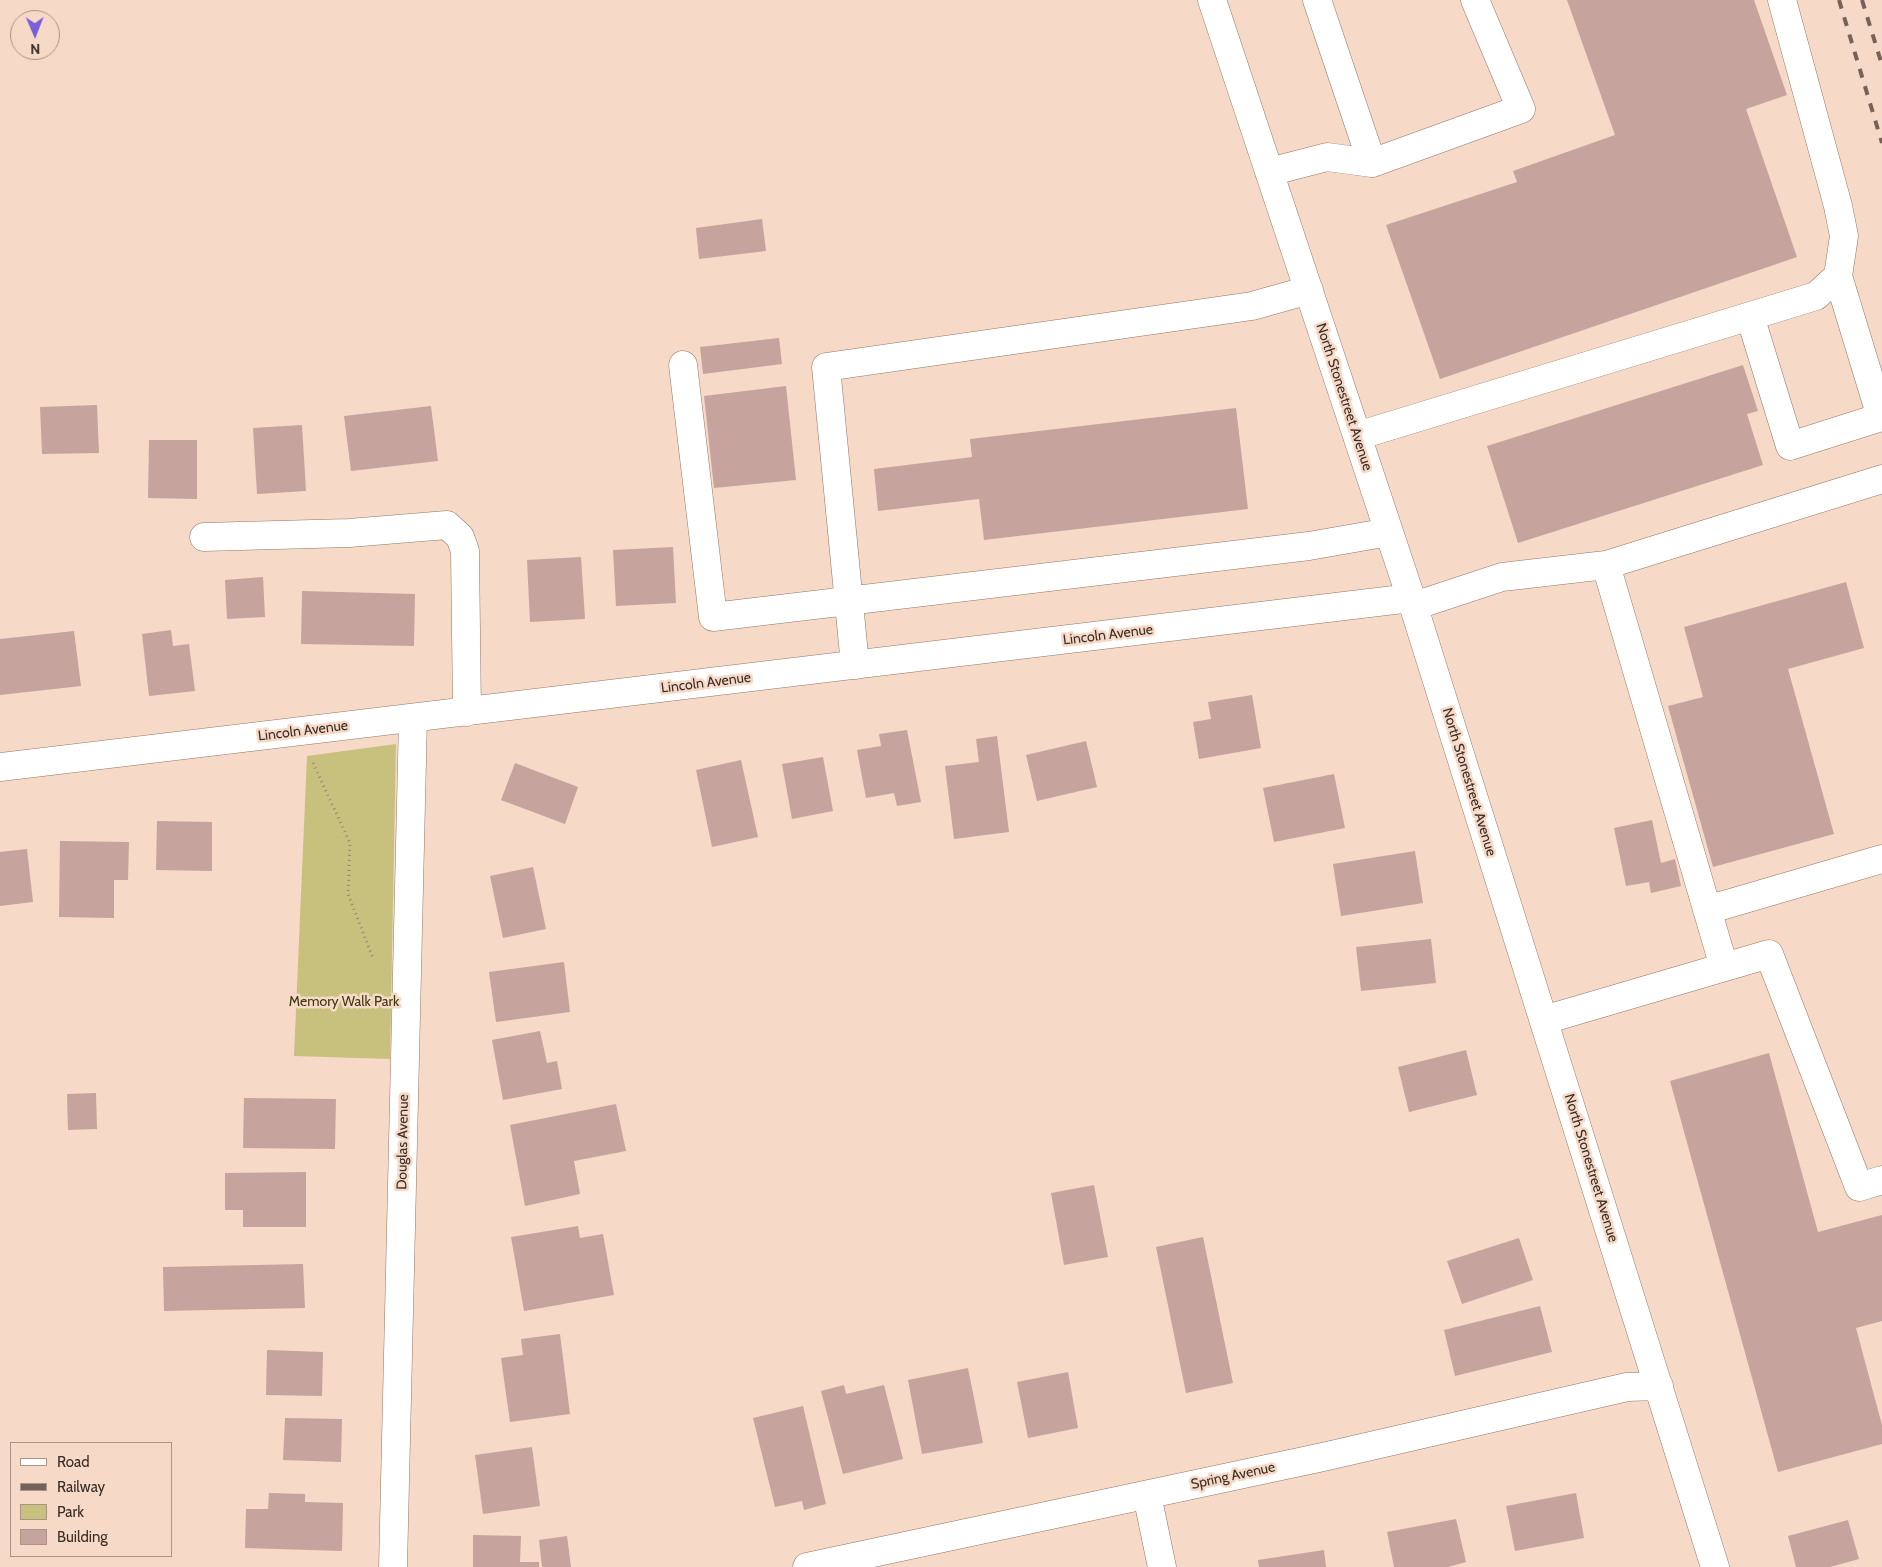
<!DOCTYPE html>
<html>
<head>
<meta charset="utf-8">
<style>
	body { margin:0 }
	#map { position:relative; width:1882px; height:1567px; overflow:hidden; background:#f7d9c7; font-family:Cabin,sans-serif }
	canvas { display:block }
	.legend { position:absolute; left:10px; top:1442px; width:162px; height:115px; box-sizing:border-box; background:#f7d9c7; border:1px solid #ab9487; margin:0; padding:6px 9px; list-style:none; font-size:15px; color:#392d26 }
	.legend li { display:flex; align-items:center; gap:10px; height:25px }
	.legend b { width:25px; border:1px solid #ab9487 }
	.north { position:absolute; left:10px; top:10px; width:50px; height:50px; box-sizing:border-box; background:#f7d9c7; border:1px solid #ab9487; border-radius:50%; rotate:179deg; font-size:14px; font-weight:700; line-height:20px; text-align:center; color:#392d26 }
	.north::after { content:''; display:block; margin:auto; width:18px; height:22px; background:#795fd9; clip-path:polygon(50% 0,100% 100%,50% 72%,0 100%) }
</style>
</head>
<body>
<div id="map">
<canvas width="1882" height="1567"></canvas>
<ul class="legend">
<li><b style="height:6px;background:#fff"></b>Road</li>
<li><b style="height:6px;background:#756359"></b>Railway</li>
<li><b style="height:14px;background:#c7c17d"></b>Park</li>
<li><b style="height:14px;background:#c6a39d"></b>Building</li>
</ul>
<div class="north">N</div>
</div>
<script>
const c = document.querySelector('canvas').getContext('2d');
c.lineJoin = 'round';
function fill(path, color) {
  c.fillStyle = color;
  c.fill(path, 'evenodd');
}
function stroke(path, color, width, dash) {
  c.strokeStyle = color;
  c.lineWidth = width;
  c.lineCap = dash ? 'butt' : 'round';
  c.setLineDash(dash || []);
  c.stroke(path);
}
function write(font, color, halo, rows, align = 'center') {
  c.font = font + ' Cabin,sans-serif';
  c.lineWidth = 5;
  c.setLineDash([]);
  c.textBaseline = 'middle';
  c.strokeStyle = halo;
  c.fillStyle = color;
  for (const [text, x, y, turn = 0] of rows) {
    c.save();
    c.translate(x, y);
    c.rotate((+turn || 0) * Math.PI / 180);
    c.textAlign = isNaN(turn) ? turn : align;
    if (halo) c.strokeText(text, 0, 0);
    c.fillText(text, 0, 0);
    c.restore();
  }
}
fill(new Path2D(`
	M396,744L390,1059L294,1056L307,756Z`), '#c7c17d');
fill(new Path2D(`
	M1567,0H1754L1787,95L1746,109L1797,257L1440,379L1386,225L1517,182L1513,171L1615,135Z
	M762,219L766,251L699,259L696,228Z
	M779,338L782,364L703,374L700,347Z
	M1743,365L1758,411L1747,414L1763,465L1518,543L1487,446Z
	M786,386L796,480L714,488L704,396Z
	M97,405L99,453L42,454L40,407Z
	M431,406L438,461L351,471L344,416Z
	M1236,408L1248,509L984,540L979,499L878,511L874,469L972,457L970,439Z
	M302,425L306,491L257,494L253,428Z
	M149,440H197V499L148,498Z
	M673,547L676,603L616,606L613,550Z
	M581,557L585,619L530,622L527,560Z
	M263,577L265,617L227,619L225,580Z
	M1846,582L1864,648L1788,669L1834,834L1713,867L1668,706L1703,697L1684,627Z
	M302,591L415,594L414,646L301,644Z
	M171,630L173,646L189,644L195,691L149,696L142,634Z
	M74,631L81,686L0,695V639Z
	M1252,695L1261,748L1199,759L1193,722L1211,719L1208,702Z
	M907,730L921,802L897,806L894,793L866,798L857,750L881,746L879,734Z
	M997,736L1009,832L954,839L945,766L979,762L976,739Z
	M1086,741L1097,787L1037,801L1026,755Z
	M823,757L833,811L792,819L782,764Z
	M741,760L758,837L712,847L696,770Z
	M515,763L578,787L565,824L501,800Z
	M1334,774L1345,828L1274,842L1263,788Z
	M1652,820L1661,863L1675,859L1681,886L1651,893L1649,882L1626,886L1614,828Z
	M157,821L212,822V871L156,870Z
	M60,841L129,842L128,880H114V918L59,917Z
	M27,849L33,902L0,906V852Z
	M1415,851L1423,903L1341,916L1333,864Z
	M533,867L546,929L503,938L490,876Z
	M1431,939L1436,983L1361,991L1356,947Z
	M564,962L570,1012L496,1022L489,972Z
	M540,1031L547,1063L557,1061L562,1089L503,1100L492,1040Z
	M1466,1050L1477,1095L1409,1112L1398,1067Z
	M1769,1053L1818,1232L1882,1215V1321L1856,1328L1882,1425V1444L1778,1472L1670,1081Z
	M96,1093L97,1129L68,1130L67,1094Z
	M244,1098L336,1099L335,1149L243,1148Z
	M616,1104L626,1151L574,1161L580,1194L525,1206L510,1125Z
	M306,1172V1227H243V1210H225V1173Z
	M1094,1185L1108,1257L1064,1265L1051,1193Z
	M578,1226L580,1238L603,1234L614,1295L524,1311L511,1237Z
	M1203,1237L1233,1383L1186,1393L1156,1247Z
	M1519,1238L1533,1280L1462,1304L1447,1261Z
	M303,1264L305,1308L164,1311L163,1267Z
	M1540,1306L1552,1352L1455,1376L1444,1330Z
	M560,1334L570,1414L510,1422L501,1358L523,1355L521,1339Z
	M267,1350L323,1352L322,1396L266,1395Z
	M968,1368L983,1443L922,1454L908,1380Z
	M1068,1372L1078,1428L1028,1438L1017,1382Z
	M844,1385L846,1394L884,1385L903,1459L843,1474L821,1391Z
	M803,1406L826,1504L804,1510L802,1501L775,1507L753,1418Z
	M285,1418L342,1419L341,1462L283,1460Z
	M532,1447L540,1506L483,1514L475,1455Z
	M269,1493L305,1494V1502L343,1503L342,1551L245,1548L246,1509H268Z
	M1576,1493L1584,1538L1515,1551L1506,1506Z
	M1456,1519L1466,1562L1448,1567H1394L1387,1532Z
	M1848,1520L1859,1559L1830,1567H1796L1788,1536Z
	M473,1535L521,1536L520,1562H539V1567H473Z
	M567,1536L571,1567H542L539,1540Z
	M1324,1550L1326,1567H1259L1258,1560Z`), '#c6a39d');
const minor = new Path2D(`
	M1212,0L1411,598L1715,1567
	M1317,0L1372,163
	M1269,172L1327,157L1372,163L1521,109L1475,0
	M1750,316L1790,446L1881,417L1838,276
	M683,365L713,617L1309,546L1389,532
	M1357,436L1816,296L1838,276L1844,236L1838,206L1782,0
	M204,537L349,533L447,525L460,537L465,551L467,712
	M1606,565L1882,479
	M1414,606L1502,577L1606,565L1724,967
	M855,665L826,367L1252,306L1309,290
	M0,767L1411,598
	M1707,910L1882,859
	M1544,1020L1769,954L1859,1187L1882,1180
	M1147,1495L1162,1567
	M393,1567L413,718
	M807,1567L1323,1457L1627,1387L1659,1386`);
stroke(minor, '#917665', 29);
stroke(new Path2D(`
	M313,763L350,843L348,894L373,958`), '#998477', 3, [1, 4]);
stroke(minor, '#fff', 28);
stroke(new Path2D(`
	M1839,0L1882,143
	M1862,0L1882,65`), '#756359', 4, [9, 9]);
write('14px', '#392d26', '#f7d9c7', [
	["North Stonestreet Avenue",1344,397,72],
	["Lincoln Avenue",1108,635,-7],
	["Lincoln Avenue",706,683,-7],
	["Lincoln Avenue",303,731,-7],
	["North Stonestreet Avenue",1469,782,73],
	["Douglas Avenue",403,1142,-89],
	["North Stonestreet Avenue",1591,1168,73],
	["Spring Avenue",1233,1476,-12]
]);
write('14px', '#3d3911', '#f7d9c7', [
	["Memory Walk Park",344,1002]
]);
</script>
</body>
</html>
